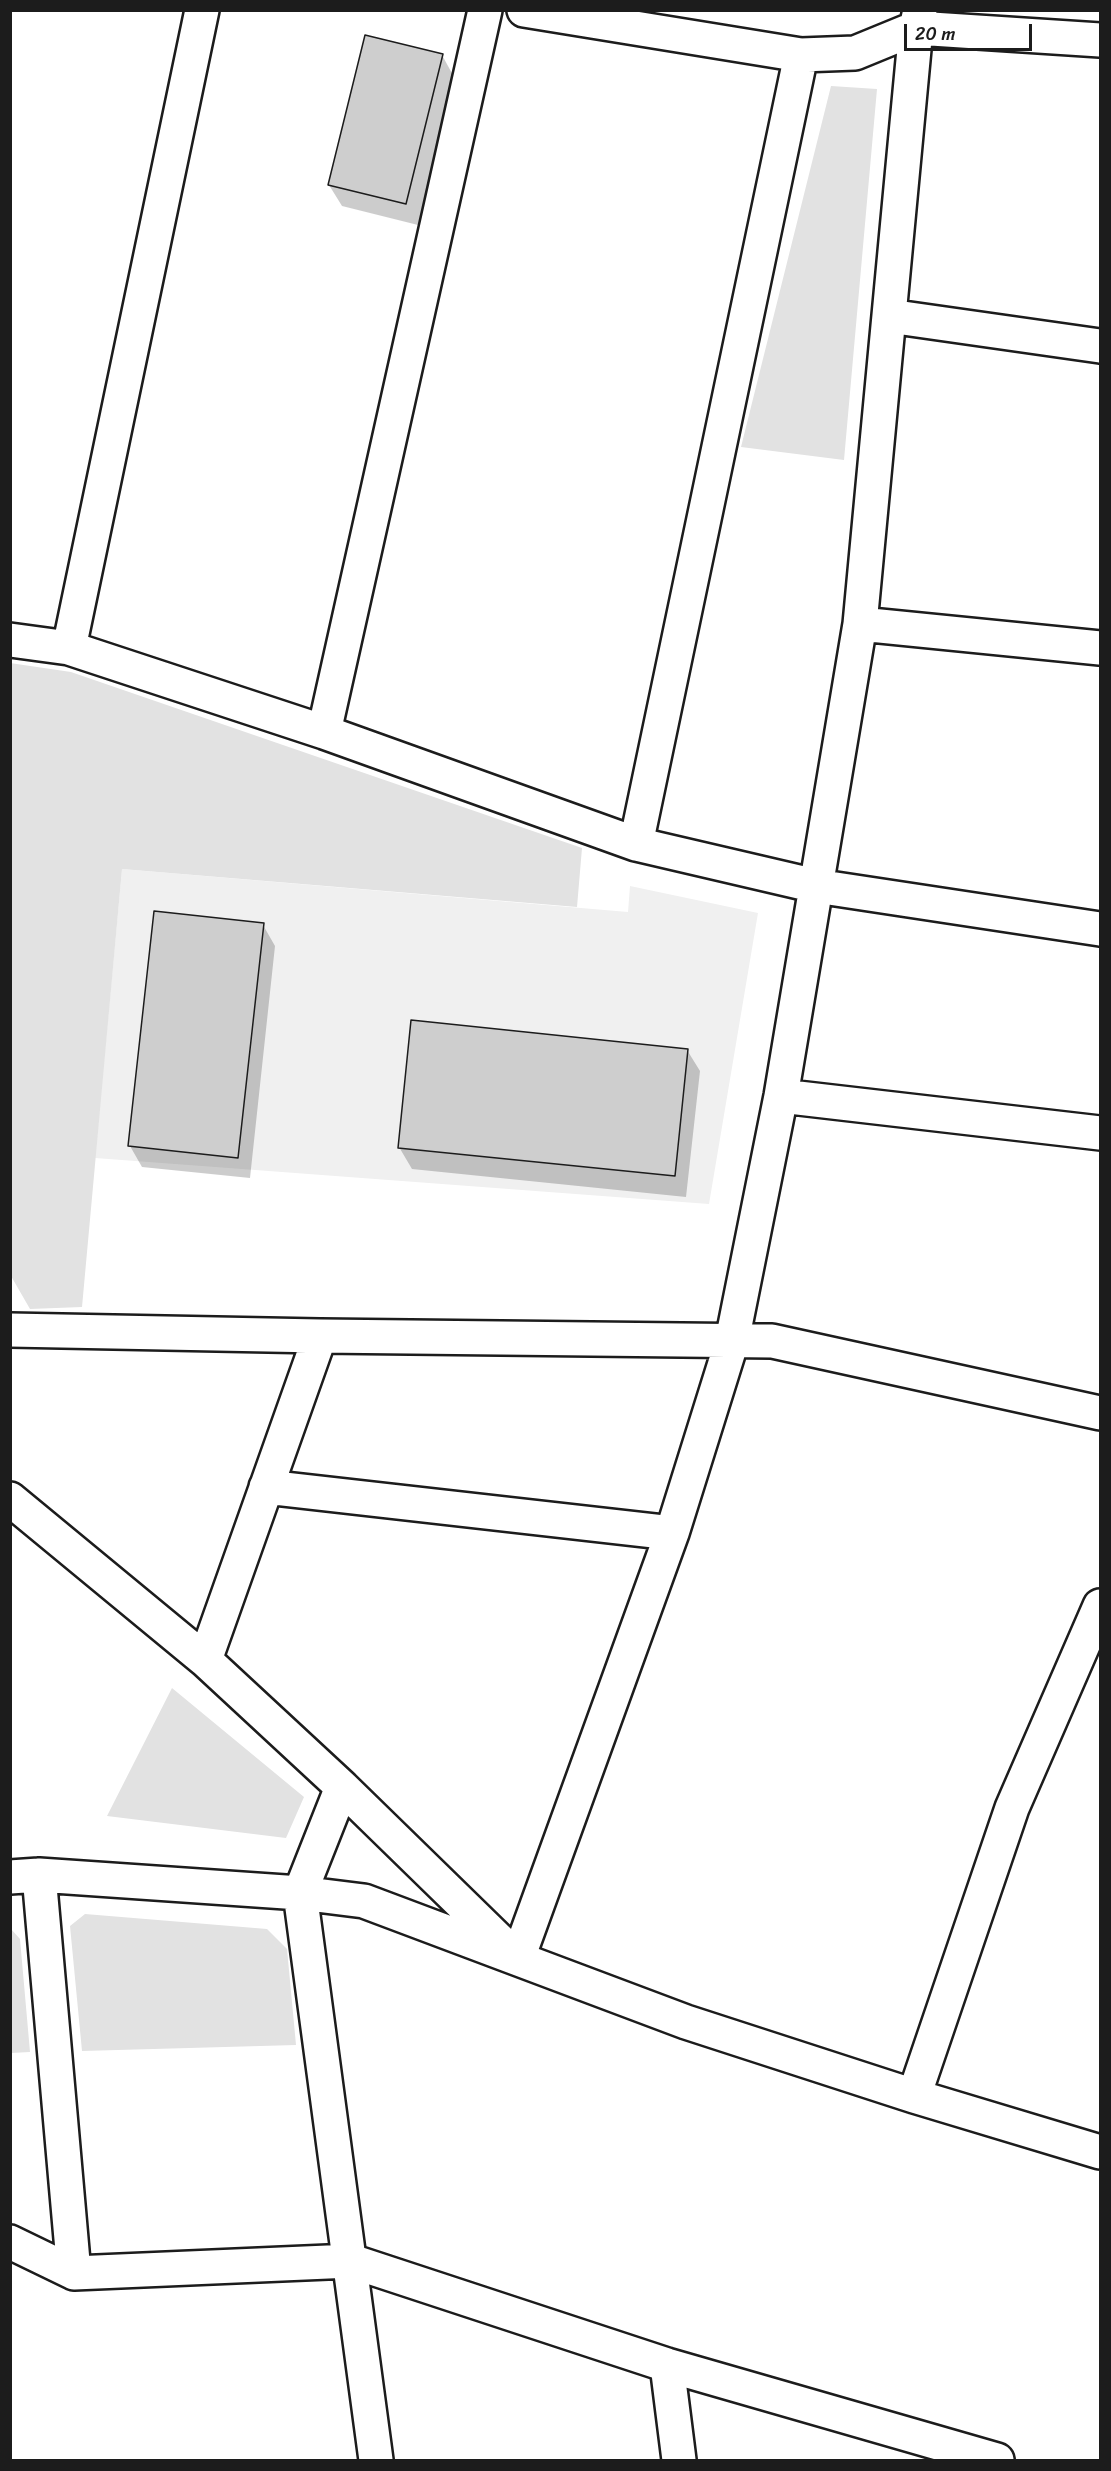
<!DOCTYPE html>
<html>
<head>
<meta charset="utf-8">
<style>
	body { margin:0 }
	#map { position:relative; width:1111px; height:2471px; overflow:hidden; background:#fff; font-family:Sriracha,sans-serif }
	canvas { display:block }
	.frame { position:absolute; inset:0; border:12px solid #1c1c1c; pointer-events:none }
	.scale { position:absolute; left:904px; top:24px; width:128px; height:27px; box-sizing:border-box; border:3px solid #1c1c1c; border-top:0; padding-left:8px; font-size:18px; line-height:21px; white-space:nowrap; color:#1c1c1c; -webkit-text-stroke:4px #fff; paint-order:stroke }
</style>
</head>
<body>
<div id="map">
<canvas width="1111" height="2471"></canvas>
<div class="frame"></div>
<div class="scale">20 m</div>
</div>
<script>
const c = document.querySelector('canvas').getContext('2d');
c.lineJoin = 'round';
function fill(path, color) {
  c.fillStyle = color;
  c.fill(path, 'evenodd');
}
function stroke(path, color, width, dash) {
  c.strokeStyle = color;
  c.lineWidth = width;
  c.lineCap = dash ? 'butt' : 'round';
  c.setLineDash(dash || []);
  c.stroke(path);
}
fill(new Path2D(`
	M122,869L628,912L630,886L758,913L709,1204L95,1158Z`), '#f0f0f0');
fill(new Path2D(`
	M831,86L877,89L844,460L741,447Z
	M10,663L71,672L582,848L577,907L122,869L82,1307L30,1309L11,1276Z
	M172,1688L304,1797L286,1838L107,1816Z
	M85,1914L267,1929L287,1949L296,2045L82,2051L70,1926Z
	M11,1929L20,1939L30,2052L11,2053Z`), '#e2e2e2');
fill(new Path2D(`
	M442,55L454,77L418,225L342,206L329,185Z
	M263,925L275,946L250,1178L142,1167L130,1146Z
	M687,1050L700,1071L686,1197L412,1169L399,1147Z`), '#0003');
const building = new Path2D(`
	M365,35L443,54L406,204L328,185Z
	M154,911L264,923L238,1158L128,1146Z
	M411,1020L688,1049L675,1176L398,1148Z`);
fill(building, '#cecece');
stroke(building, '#1c1c1c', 1.5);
const street = new Path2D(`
	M524,10L801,55L855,53L916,28L1100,40
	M889,316L1100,346
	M860,624L1100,648
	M10,640L69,648L324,732L636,844L816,886L1100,929
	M69,648L202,10
	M324,732L485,10
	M636,844L801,55
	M781,1096L1100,1133
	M10,1330L320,1336L772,1341L1100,1413
	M266,1487L672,1533
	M10,1499L205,1660L342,1787L508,1949
	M205,1660L320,1336
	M342,1787L300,1893L376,2460
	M39,1875L74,2273
	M10,1877L39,1875L300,1893L364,1901L686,2022L914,2096L1100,2152
	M518,1958L672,1533L732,1341L781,1096L860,624L916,28L920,10
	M914,2096L1012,1808L1100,1606
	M10,2242L74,2273L351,2261L667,2365L997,2460
	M667,2365L679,2460`);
stroke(street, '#1c1c1c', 38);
stroke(street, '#fff', 33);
</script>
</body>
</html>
